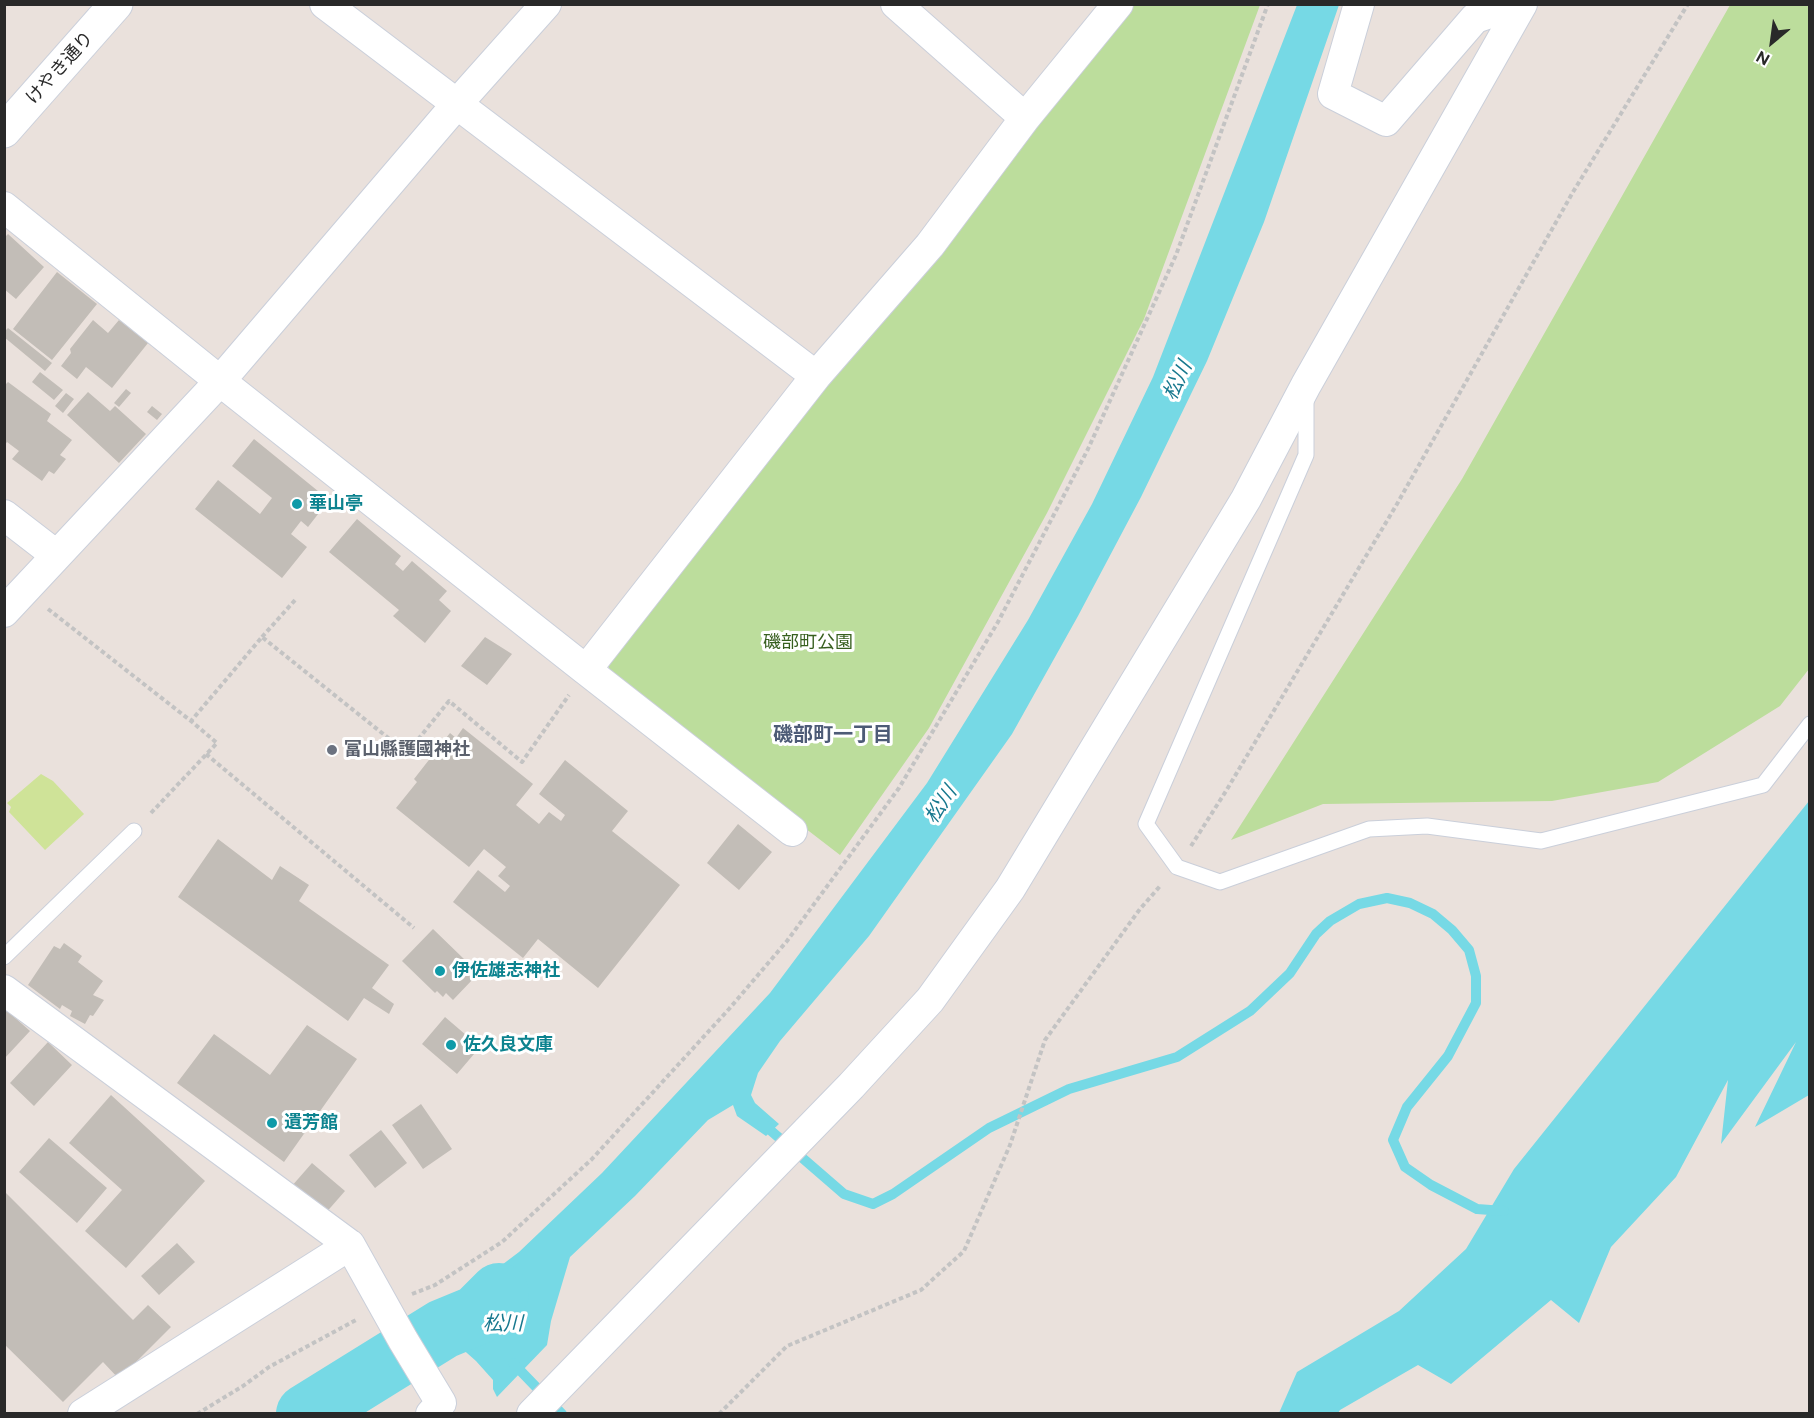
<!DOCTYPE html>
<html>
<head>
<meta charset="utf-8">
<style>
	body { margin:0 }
	#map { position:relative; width:1814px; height:1418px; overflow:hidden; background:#eae1dc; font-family:Figtree,sans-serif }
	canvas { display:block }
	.frame { position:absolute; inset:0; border:6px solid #292929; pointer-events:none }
	.north { position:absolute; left:1742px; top:12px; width:60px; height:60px; -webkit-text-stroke:4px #fff; paint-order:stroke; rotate:209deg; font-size:16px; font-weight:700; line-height:24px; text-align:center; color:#292929 }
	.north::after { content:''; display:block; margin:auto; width:21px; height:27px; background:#292929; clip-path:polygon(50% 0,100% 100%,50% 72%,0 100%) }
</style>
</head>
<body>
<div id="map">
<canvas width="1814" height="1418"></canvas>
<div class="frame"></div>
<div class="north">N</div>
</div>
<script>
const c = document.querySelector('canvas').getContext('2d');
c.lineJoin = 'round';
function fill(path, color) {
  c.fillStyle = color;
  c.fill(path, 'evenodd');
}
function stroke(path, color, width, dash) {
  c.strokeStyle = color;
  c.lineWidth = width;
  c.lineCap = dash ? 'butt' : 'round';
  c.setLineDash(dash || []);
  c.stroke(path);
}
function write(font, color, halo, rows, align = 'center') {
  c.font = font + ' Figtree,"Noto Sans JP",sans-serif';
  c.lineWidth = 6;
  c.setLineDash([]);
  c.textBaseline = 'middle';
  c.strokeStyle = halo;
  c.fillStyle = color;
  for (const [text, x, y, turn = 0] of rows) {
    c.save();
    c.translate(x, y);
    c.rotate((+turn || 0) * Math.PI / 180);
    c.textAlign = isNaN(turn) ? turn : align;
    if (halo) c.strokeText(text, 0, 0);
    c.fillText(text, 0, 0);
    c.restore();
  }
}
fill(new Path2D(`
	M1132,5H1260L1144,319L1047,513L929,728L840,855L610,678L608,660Z
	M1730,5H1809V669L1780,706L1658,782L1552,801L1323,804L1231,840L1462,479Z`), '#bcdd9c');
fill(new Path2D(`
	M41,774L53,781L84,814L45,850L9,812L11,807L7,803Z`), '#cfe398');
fill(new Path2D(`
	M1297,5H1339L1264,222L1207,361L1141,497L1078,616L1012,734L869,936L780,1041L758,1073L751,1095L755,1103L779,1124L766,1136L737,1116L733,1105L708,1120L635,1196L570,1257L551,1321L547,1345L497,1397L493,1389V1380L476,1361L450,1338L435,1345L423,1327L429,1324L426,1314L474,1286L519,1252L602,1173L770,993L927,783L1028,620L1092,504L1153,377Z
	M1809,801V1095L1755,1127L1796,1042L1721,1144L1728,1080L1676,1177L1611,1247L1579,1323L1551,1300L1451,1384L1418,1365L1340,1410L1338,1413H1279L1297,1372L1399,1311L1466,1249L1514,1169Z
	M395,1347L404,1361L385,1374L387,1378L333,1413L282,1414L374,1357L380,1360Z`), '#76d9e5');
stroke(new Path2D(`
	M762,1123L844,1194L873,1204L893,1194L989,1128L1069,1089L1177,1057L1250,1011L1290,973L1316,934L1330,921L1359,904L1387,898L1410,903L1433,914L1452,930L1469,950L1476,976V1003L1448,1056L1407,1107L1393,1140L1405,1167L1431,1185L1477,1209L1504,1211
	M513,1363L562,1414`), '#76d9e5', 10);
stroke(new Path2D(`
	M306,1414L443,1329L477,1315L499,1293`), '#76d9e5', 60);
fill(new Path2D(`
	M8,234L44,267L16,299L4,289V238Z
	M57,272L97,304L52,360L13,329Z
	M93,320L108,333L119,320L148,343L112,388L86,367L77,379L61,366L71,353L70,349Z
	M8,328L52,363L45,371L4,337V332Z
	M40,372L63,390L54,400L32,382Z
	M8,382L51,414L47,421L72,440L60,455L66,459L54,474L49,471L42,481L12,459L19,451L7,442L4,446V386Z
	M126,389L131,393L119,407L114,403Z
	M88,392L110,411L115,406L146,434L119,463L67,415Z
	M66,393L74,399L63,413L55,406Z
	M152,406L162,414L157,420L147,412Z
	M254,439L329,500L308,527L301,521L291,534L307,547L282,578L195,509L218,480L260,514L272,498L232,466Z
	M357,519L401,556L395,564L403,571L412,561L447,591L439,600L451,611L425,643L393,616L399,610L329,552Z
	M485,637L512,654L487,685L461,666Z
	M463,728L533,784L516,805L539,824L549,812L561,821L565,815L539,794L565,760L628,811L612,831L680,885L598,988L538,939L523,958L453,902L478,870L505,892L510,886L498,876L506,867L484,849L469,867L396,808L417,782L414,779L450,733L456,738Z
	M738,824L772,852L739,890L707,863Z
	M218,839L272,880L280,866L309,885L299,901L389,965L372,988L394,1004L389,1014L364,998L348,1021L178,897Z
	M433,929L464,959L459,964L474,978L453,1000L446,993L443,997L437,991L435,993L402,961Z
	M64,943L82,956L78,962L103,981L93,995L104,1000L93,1016L90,1015L85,1024L70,1016L72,1011L62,1005L60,1009L28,985L54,946L60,949Z
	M4,1008L30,1031L4,1059Z
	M445,1017L480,1047L457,1074L422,1044Z
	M307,1025L357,1059L284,1162L177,1083L214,1034L270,1075Z
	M48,1042L72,1065L34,1106L10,1083Z
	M111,1095L205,1181L126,1268L85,1231L122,1190L69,1143Z
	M421,1104L452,1149L423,1169L392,1125Z
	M381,1130L407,1163L375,1188L349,1155Z
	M49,1138L107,1188L77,1223L19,1172Z
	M312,1163L345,1191L324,1215L291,1187Z
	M4,1191L133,1320L148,1305L171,1327L119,1379L103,1362L63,1402L4,1344Z
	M177,1243L195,1262L159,1295L141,1276Z`), '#c2bdb7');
const lane = new Path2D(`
	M1306,397V455L1146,824L1177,867L1220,882L1369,829L1427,826L1541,841L1763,785L1810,724
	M4,957L134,831`);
const street = new Path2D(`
	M325,4L816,376
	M896,4L1025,118
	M1359,4L1333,94L1386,121L1475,18L1516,4
	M4,207L220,381L586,670L816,376L930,245L1025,118L1118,4
	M4,515L56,555
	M4,612L220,381L456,105L546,4
	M586,670L792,831
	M4,990L350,1245L403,1340L441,1403L431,1414
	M83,1414L350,1245
	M532,1414L851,1086L930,1000L1010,889L1246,499L1306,385L1522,4`);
const secondary = new Path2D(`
	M4,131L116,4`);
stroke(lane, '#cacfda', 17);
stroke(street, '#cacfda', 32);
stroke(secondary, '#cacfda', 35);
stroke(new Path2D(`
	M48,609L191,721L262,637L407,753L449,701L522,762L569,695
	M262,637L296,599
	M206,754L414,928
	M151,813L217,743L191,721
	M1191,846L1226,791L1397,504L1573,192L1688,4
	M412,1294L435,1285L502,1242L592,1159L729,1009L787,941L899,788L998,622L1088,449L1176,255L1268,4
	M197,1414L243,1386L269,1367L356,1320
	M719,1414L787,1346L921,1290L964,1251L1010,1145L1045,1040L1140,909L1161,885`), '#c3c3c3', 4, [4.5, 3]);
stroke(lane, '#fff', 15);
stroke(street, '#fff', 30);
stroke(secondary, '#fff', 33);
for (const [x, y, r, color] of [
	[297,504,6,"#0f9aa8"],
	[332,750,6,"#6b7280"],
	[440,971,6,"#0f9aa8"],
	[451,1045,6,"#0f9aa8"],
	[272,1123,6,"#0f9aa8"]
]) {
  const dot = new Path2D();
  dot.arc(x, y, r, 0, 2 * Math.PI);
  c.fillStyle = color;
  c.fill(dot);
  stroke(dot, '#fff', 2);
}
write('18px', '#292929', '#fff', [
	["けやき通り",60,68,-48]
]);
write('bold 18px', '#0d838f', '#fff', [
	["華山亭",309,504],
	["伊佐雄志神社",452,971],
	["佐久良文庫",463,1045],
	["遺芳館",284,1123]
], 'left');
write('18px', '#375f1f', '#fff', [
	["磯部町公園",808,643]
]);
write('bold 18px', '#5b616d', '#fff', [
	["富山縣護國神社",344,750]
], 'left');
write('italic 20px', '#17788e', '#fff', [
	["松川",1178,381,-65],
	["松川",941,805,-56],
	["松川",503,1324]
]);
write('bold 20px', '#4d5b76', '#fff', [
	["磯部町一丁目",833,735]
]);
</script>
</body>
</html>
